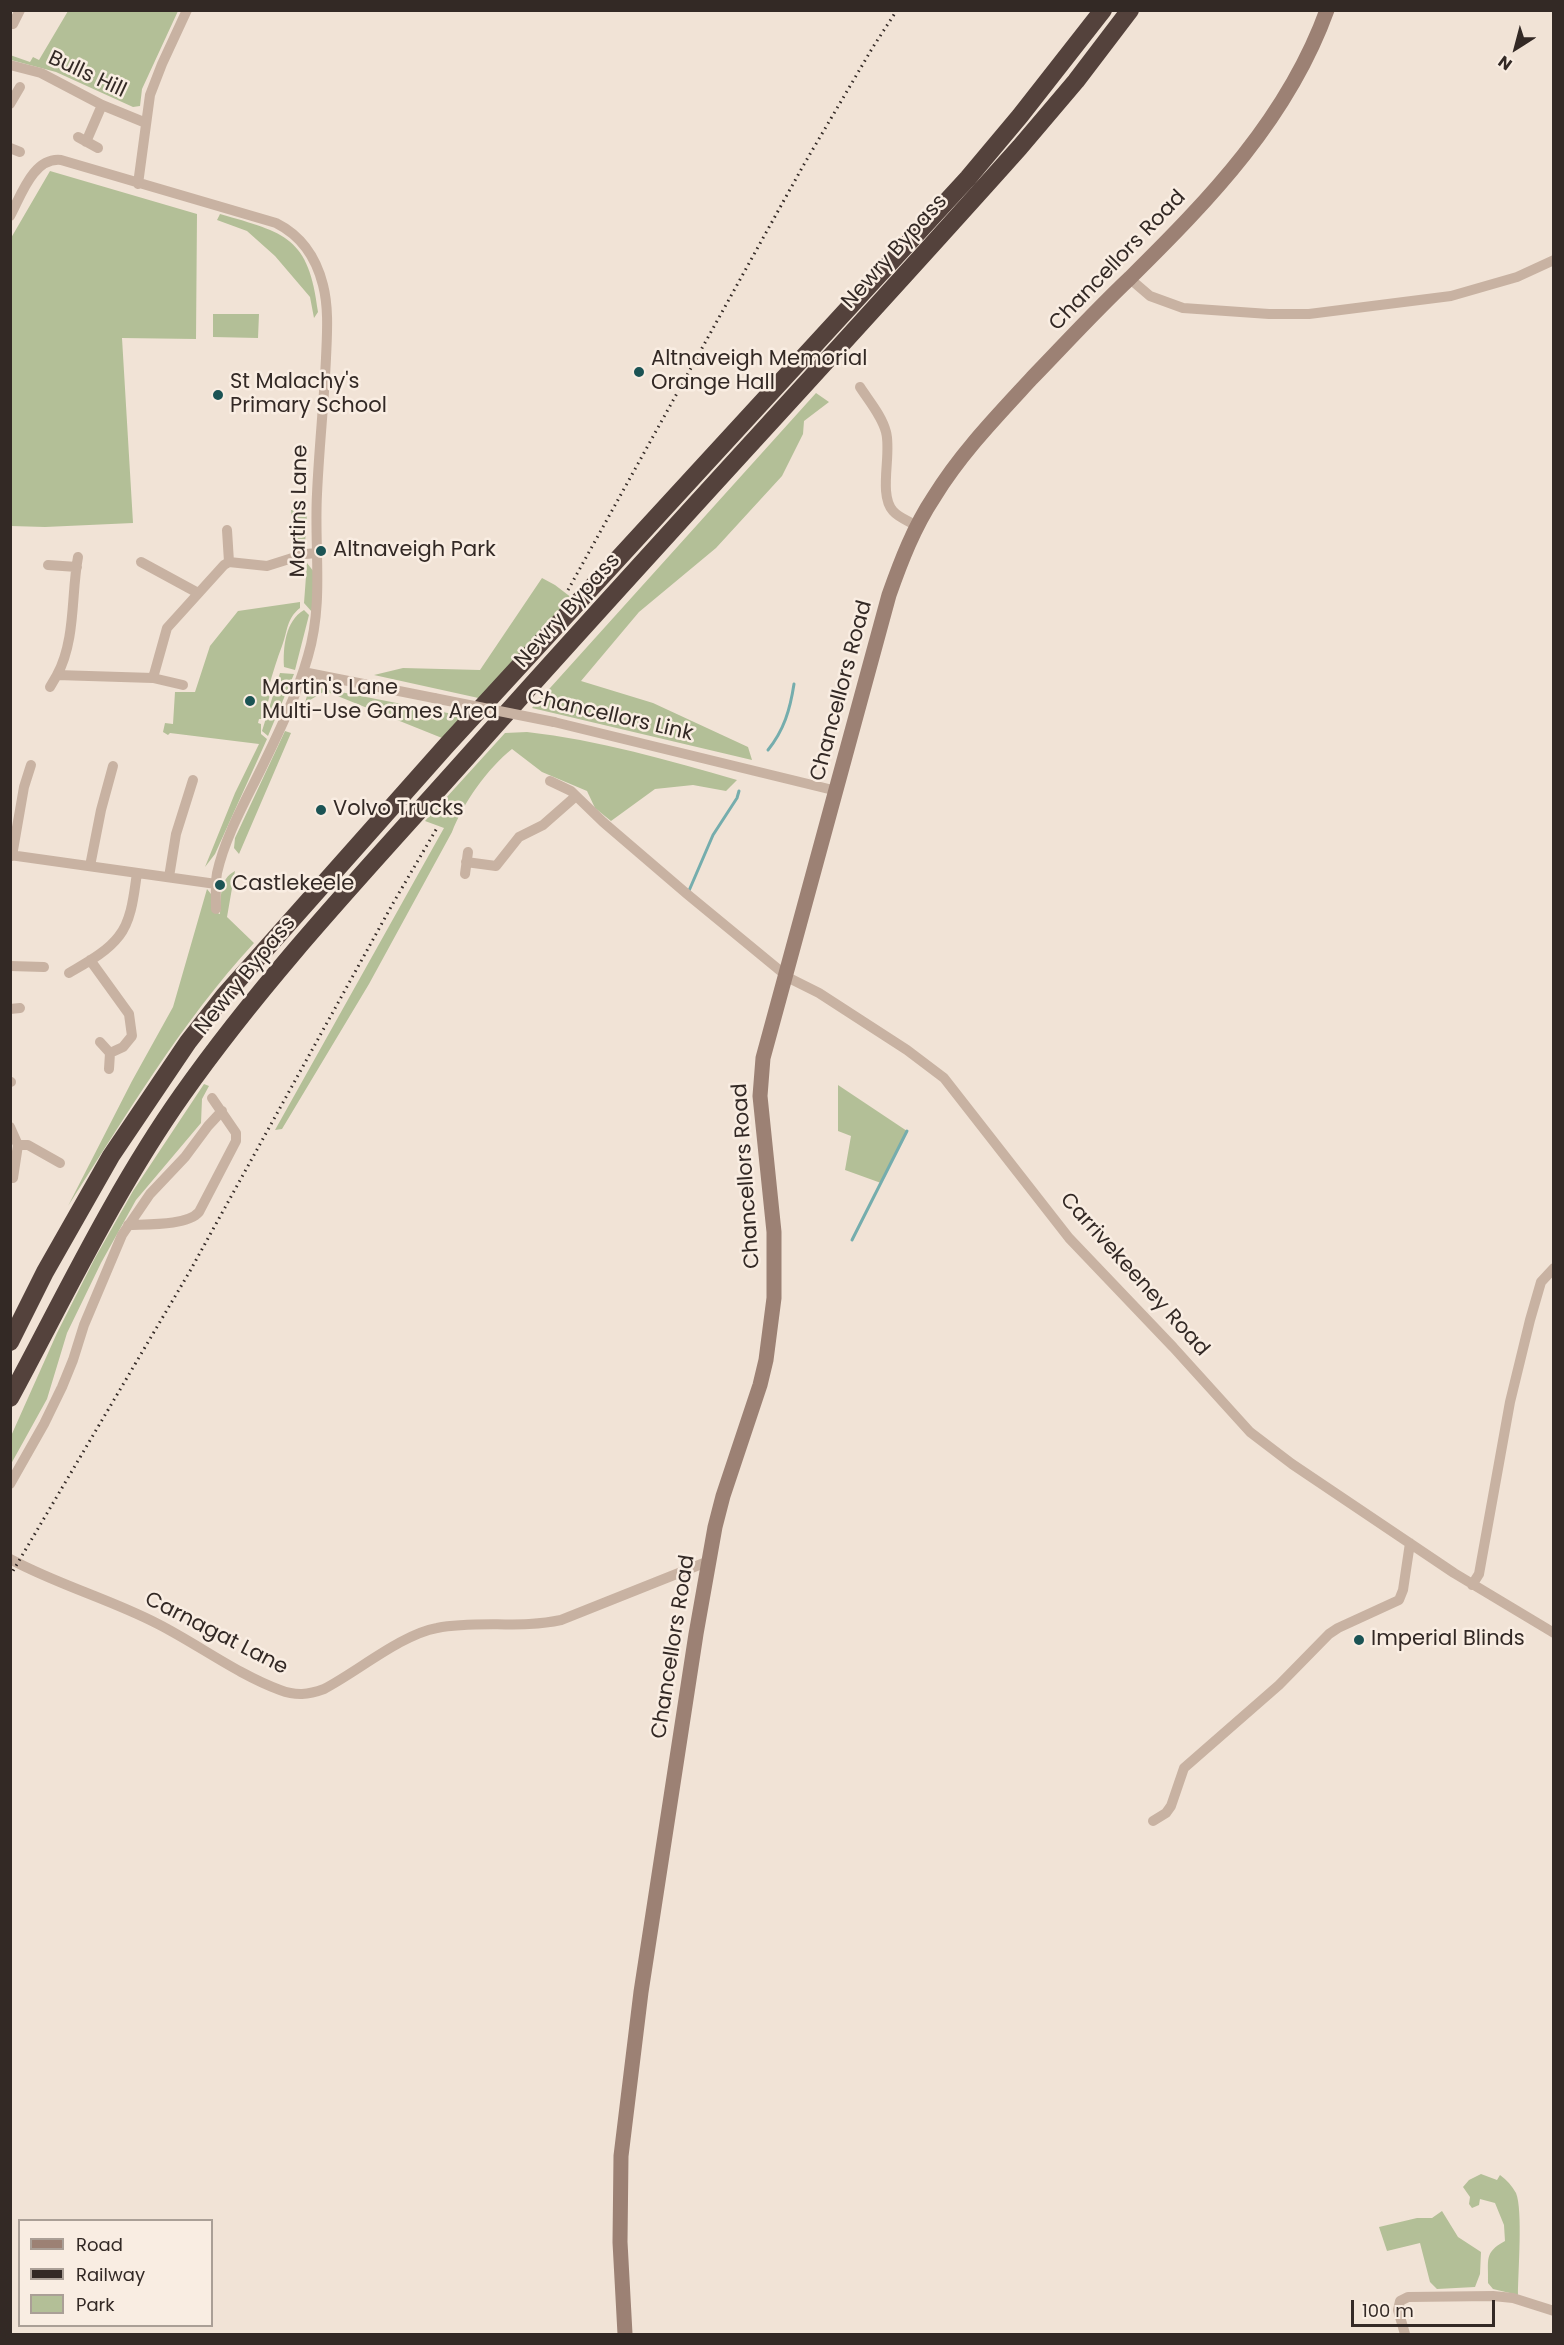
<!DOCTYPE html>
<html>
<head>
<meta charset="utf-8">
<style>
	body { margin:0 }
	#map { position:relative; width:1564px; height:2345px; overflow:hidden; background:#f1e3d6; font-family:Poppins,sans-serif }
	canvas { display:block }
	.frame { position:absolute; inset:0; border:12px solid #332925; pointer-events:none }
	.legend { position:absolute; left:18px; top:2219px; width:195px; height:108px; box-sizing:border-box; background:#f9ede2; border:2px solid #aa9f96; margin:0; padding:8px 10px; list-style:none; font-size:18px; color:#332925 }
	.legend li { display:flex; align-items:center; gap:12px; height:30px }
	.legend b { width:30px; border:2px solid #aa9f96 }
	.north { position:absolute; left:1486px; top:18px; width:60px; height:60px; -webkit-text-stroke:4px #f9ede2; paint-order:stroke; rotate:216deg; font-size:16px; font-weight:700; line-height:24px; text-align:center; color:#332925 }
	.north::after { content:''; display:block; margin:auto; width:21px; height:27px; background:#332925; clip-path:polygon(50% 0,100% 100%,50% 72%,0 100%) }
	.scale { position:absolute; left:1351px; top:2300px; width:144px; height:27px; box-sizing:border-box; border:3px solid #332925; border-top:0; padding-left:8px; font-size:18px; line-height:21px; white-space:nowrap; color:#332925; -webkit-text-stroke:4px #f9ede2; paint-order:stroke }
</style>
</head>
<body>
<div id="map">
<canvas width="1564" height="2345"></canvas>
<div class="frame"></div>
<ul class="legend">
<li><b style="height:8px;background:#9c8174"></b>Road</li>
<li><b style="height:8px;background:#332925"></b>Railway</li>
<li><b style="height:16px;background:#b3bf97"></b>Park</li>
</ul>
<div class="north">N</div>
<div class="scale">100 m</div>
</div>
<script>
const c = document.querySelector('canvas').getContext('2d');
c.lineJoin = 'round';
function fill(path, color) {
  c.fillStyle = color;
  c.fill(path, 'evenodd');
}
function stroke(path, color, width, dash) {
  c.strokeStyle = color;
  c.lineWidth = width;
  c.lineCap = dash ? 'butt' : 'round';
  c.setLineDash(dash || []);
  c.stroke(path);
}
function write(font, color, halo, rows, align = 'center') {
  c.font = font + ' Poppins,sans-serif';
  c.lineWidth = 5;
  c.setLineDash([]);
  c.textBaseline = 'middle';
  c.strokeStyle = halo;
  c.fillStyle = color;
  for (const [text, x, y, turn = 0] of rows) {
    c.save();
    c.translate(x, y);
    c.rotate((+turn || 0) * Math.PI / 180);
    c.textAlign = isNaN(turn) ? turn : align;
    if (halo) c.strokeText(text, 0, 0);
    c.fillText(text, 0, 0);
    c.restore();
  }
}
fill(new Path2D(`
	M68,11H178L142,89L140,106L133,107L56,72L11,60L10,55L30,62L33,57L39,60Z
	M50,171L197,214L196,339L122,338L133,523L45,527L11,526V238Z
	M220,214C286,233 309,237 318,312L314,318L310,297L275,256L247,231L217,220Z
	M213,314H259L258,338L213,337Z
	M816,393L829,402L804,421L803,434L782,476L716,548L639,612L581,681L653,703L748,747L752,760L532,708Z
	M291,510L307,513L305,545L295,549Z
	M307,563L314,572L312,612L304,603Z
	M542,578L555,585L572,598L483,699L374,675L403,668L480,670Z
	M300,602V608C286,619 288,631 282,646C277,659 273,672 269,686L272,688L263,719H259L258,723L261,724V734L267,739L215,854L205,867L235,793L259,744L170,733L168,735L163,732L165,723L173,724L175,692H195L210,646L238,611Z
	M304,610L309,615L295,670L284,667C283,648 285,621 304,610Z
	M280,673L294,674L268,736L262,731Z
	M315,687L463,716L442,738L325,691L305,703L308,692Z
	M285,731L291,733L239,854L234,848L235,838Z
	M527,732C598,740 668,760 737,780L726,791L693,785L655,789L611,821L595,808L587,791L542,772L512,749C488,768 463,803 452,832L369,984L282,1129L275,1130L444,828L425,821L505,733Z
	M235,871L227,917L254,943C181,1022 126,1116 68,1206L132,1081L173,1007L207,889L211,894L213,911L220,914C221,898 219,879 235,871Z
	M204,1084L209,1086L202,1099L201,1123L136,1200L101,1263L67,1333L47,1399L11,1464V1436L57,1333L95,1258L133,1191Z
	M838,1085L907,1131L881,1183L845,1170L851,1136L838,1131Z
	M1481,2174L1497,2180L1500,2175C1507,2180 1512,2186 1516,2193C1523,2210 1518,2273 1518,2295L1493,2289L1488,2283C1489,2260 1483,2253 1505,2241L1504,2225L1495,2203L1480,2199L1479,2205L1472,2208L1469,2204L1470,2197L1463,2187L1469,2180Z
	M1442,2211L1458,2237L1481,2252L1480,2274L1475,2287L1437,2289L1430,2282L1420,2243L1387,2251L1379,2227L1417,2218H1432Z`), '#b3bf97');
stroke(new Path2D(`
	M768,750C784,730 790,710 794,684
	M688,893L713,835L737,798L739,791
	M852,1240L907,1131`), '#75adad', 3);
stroke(new Path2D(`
	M13,24L20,10
	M10,65L41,73L102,105L146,123
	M10,104L20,87
	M78,137L98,148
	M86,142L102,105
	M10,148L20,152
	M138,184L150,95L162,64L187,10
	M10,216C21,196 33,157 61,160L276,223C302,236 316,257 323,285C329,308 327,335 326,358C324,403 319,448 317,494C314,549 324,602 308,656C297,695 279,732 261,769C245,802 225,837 217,873C215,885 216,897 216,909
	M1129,278L1150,296L1183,308L1269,314H1309L1451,296L1517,277L1554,260
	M860,387C869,401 882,416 886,432C892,454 878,494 893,511C899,518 909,521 917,526
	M227,530L229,562
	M78,557C71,594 76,640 57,675L153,678L167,628L224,565L229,562L267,566L305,554L318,553
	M141,562L198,593
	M48,565L77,567
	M303,672L434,698
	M153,678L183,685
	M50,687L57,675
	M554,722L837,791
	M550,781L571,791L603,822L687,894L789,978L819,993L907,1050L944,1078L1069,1238L1173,1347L1250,1432L1292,1464L1454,1573L1554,1633
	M10,855L216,884
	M12,856L24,787L31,765
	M466,862L496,866L519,837L543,825L576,796
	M90,866L101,810L113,766
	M465,874L468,852
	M169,877L176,834L193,780
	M90,960L129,1014L132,1036L123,1047L110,1053
	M10,966L44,967
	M69,973C86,963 107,952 119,936C132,920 134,893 137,873
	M10,1009L20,1008
	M100,1042L110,1053L109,1069
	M10,1082H11
	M10,1127L18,1145L13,1178
	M18,1145H28L60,1163
	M128,1225C146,1224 187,1226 199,1212L236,1141V1133L212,1098
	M10,1484L44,1424L62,1387L73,1360L84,1325L122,1235L150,1194L185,1157L208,1126L222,1111
	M10,1559C58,1585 110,1599 158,1624C199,1645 237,1674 280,1690C296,1696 308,1695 324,1689C357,1672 402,1634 437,1628C478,1620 520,1629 561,1620L709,1561
	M1472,1585L1479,1574L1510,1402L1530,1320L1541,1282L1554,1268
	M1153,1821L1166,1813L1171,1806L1184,1768L1279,1685L1329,1634L1338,1628L1399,1600L1403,1590L1410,1543
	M1405,2334L1398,2310L1400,2301L1408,2297L1493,2296L1513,2298L1554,2311`), '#c8b2a2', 10);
stroke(new Path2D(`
	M625,2334L620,2242L621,2156L641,1992L696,1634L715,1527L723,1496L760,1385L766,1360L774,1298V1232L760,1096L763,1058L889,595C901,561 914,527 934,497C961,453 997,416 1032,378C1064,345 1096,310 1130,278C1210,199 1288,118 1327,10`), '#9c8174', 15);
stroke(new Path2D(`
	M10,1342L45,1272L111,1156L188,1042L224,996L446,746L968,178L1020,116L1103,10
	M10,1398C65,1296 115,1190 182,1095C268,973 371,865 470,754C651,550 838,351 1020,147L1076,81L1130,10`), '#54423c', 18);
stroke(new Path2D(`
	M568,590L803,166L873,47L897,10
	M10,1576L190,1271L392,905L437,828`), '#332925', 3, [1.5, 4.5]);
stroke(new Path2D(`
	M434,698L554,722`), '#c8b2a2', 10);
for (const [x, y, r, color] of [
	[639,372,6,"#1b5354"],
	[218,395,6,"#1b5354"],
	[321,551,6,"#1b5354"],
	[250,701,6,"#1b5354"],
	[321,810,6,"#1b5354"],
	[220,885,6,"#1b5354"],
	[1359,1640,6,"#1b5354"]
]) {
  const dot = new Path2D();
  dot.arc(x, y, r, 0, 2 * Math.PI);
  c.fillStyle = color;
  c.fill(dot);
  stroke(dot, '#f9ede2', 2);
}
write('21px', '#332925', '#f9ede2', [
	["Bulls Hill",87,75,25],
	["Newry Bypass",895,252,-48],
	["Chancellors Road",1118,261,-46],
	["Martins Lane",300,511,-89],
	["Newry Bypass",568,611,-48],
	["Chancellors Road",842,691,-75],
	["Chancellors Link",610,716,13],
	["Newry Bypass",246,976,-51],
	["Chancellors Road",747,1176,-94],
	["Carrivekeeney Road",1134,1275,48],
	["Carnagat Lane",216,1634,27],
	["Chancellors Road",674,1647,-81]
]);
write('21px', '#332925', '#f9ede2', [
	["Altnaveigh Memorial",651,360],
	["Orange Hall",651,384],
	["St Malachy's",230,383],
	["Primary School",230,407],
	["Altnaveigh Park",333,551],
	["Martin's Lane",262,689],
	["Multi-Use Games Area",262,713],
	["Volvo Trucks",333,810],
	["Castlekeele",232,885],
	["Imperial Blinds",1371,1640]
], 'left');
</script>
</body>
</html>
